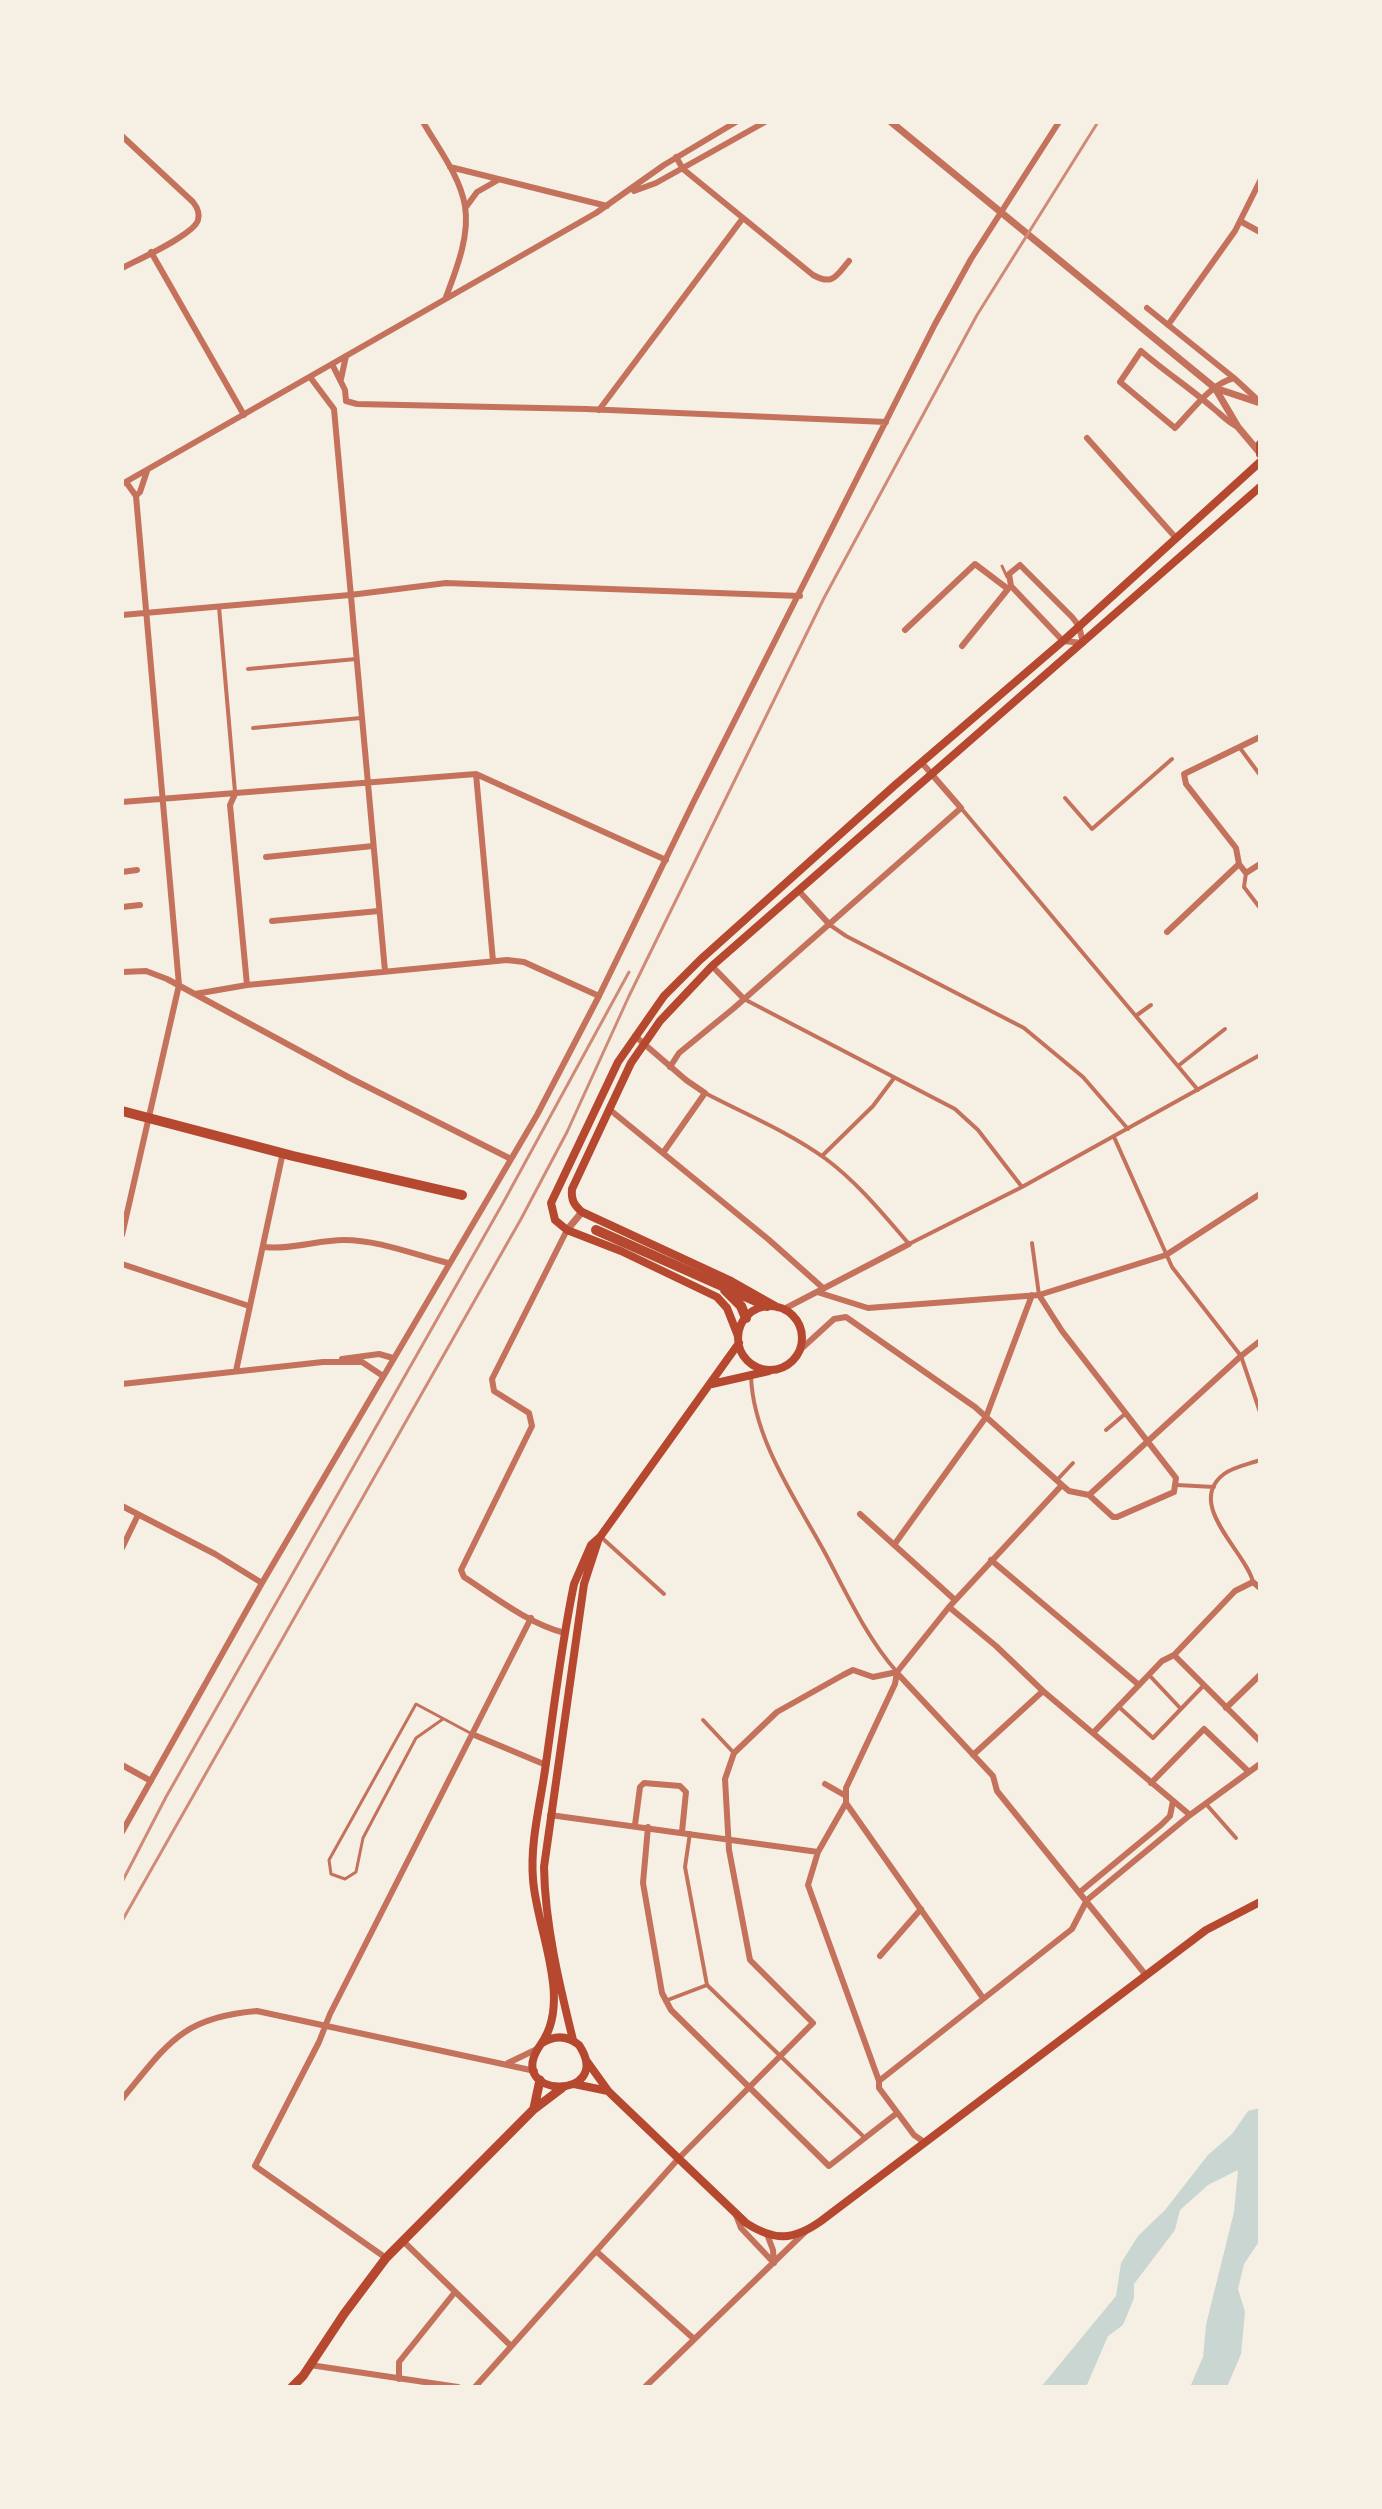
<!DOCTYPE html>
<html>
<head>
<meta charset="utf-8">
<style>
	body { margin:0 }
	#map { position:relative; width:1382px; height:2509px; overflow:hidden; background:#f6efe4; font-family:Manrope,sans-serif }
	canvas { display:block }
	.frame { position:absolute; inset:0; border:124px solid #f6efe4; pointer-events:none }
</style>
</head>
<body>
<div id="map">
<canvas width="1382" height="2509"></canvas>
<div class="frame"></div>
</div>
<script>
const c = document.querySelector('canvas').getContext('2d');
c.lineJoin = 'round';
function fill(path, color) {
  c.fillStyle = color;
  c.fill(path, 'evenodd');
}
function stroke(path, color, width, dash) {
  c.strokeStyle = color;
  c.lineWidth = width;
  c.lineCap = dash ? 'butt' : 'round';
  c.setLineDash(dash || []);
  c.stroke(path);
}
fill(new Path2D(`
	M1260,2108V2240L1244,2264L1238,2289L1245,2312L1241,2354L1227,2387H1190L1203,2357L1206,2325L1234,2212L1238,2170L1208,2185L1180,2210L1175,2230L1134,2284V2298L1123,2325L1108,2336L1086,2387H1041L1116,2296L1121,2263L1138,2236L1165,2210L1208,2155L1232,2134L1248,2111Z`), '#c9d6d2');
stroke(new Path2D(`
	M1002,566L1007,577
	M443,1719L416,1738L363,1838L356,1872L345,1879L331,1874L329,1860L416,1704L472,1734`), '#c5725c', 3);
stroke(new Path2D(`
	M219,607L235,792
	M248,669L356,659
	M253,728L361,718
	M1240,748L1260,775
	M1065,798L1092,829L1172,759
	M961,808L1198,1090
	M1246,873L1244,887L1260,908
	M830,925L846,936L1024,1028L1083,1077L1128,1129
	M744,999L955,1109L978,1130L1022,1187
	M1137,1015L1151,1005
	M1178,1066L1225,1029
	M705,1093C745,1114 789,1132 826,1159C858,1183 883,1214 909,1244L1022,1187L1260,1055
	M1114,1137L1172,1267L1241,1356L1260,1412
	M823,1155L873,1106L894,1078
	M1032,1243L1039,1295
	M751,1376C753,1438 795,1498 824,1551C846,1592 866,1637 897,1672
	M1106,1430L1125,1414
	M1057,1480L1073,1463
	M1177,1485L1214,1487
	M601,1537L664,1594
	M1253,1582C1247,1553 1184,1504 1224,1474C1233,1467 1249,1464 1260,1460
	M1150,1676L1181,1709
	M1118,1706L1153,1738L1204,1685
	M703,1720L734,1753
	M1206,1804L1236,1838
	M690,1833L685,1867L707,1985L864,2137
	M665,2001L707,1985`), '#c5725c', 4);
stroke(new Path2D(`
	M423,122C438,148 460,176 465,206C470,236 456,270 446,297
	M122,136L193,202C197,207 200,213 198,220C194,235 137,260 122,268
	M676,157L683,169L813,275C833,286 836,276 849,261
	M450,167L607,206
	M634,191L656,183L765,122
	M466,207L477,192L498,180
	M1240,221L1260,232
	M151,252L244,415
	M1147,308L1234,378L1260,402
	M1168,325L1235,231L1260,181
	M332,364L345,390L346,401
	M310,377L334,409L385,971
	M1234,378C1210,384 1192,411 1175,428L1120,382L1141,351C1164,371 1190,388 1213,408C1222,415 1227,422 1238,427
	M341,379L346,356
	M346,401L357,404L586,409L886,422
	M599,410L743,218
	M1087,438L1176,538
	M122,484L596,213L664,165L736,122
	M136,496L140,492L147,471
	M1020,565L1072,617L1079,626L1083,643L1063,641L1011,586L1009,574Z
	M122,615L350,595L446,583L800,596
	M905,630L975,564L1008,589
	M962,646L1008,589
	M1260,737L1184,774L1186,784L1236,848L1239,864L1246,873L1260,864
	M476,774L493,961
	M235,794L230,805L247,985
	M122,802L476,774L666,860
	M266,857L373,846
	M122,872L137,870
	M799,891L830,925
	M122,907L140,905
	M272,921L379,911
	M1167,932L1239,864
	M712,966L744,999
	M122,972L146,971L167,979L350,1078L511,1159
	M195,994L247,985L507,960L524,962L599,996
	M635,1036L686,1080L705,1093L663,1153
	M670,1067L679,1053L734,1008L961,808L922,763
	M609,1109L768,1239L823,1288
	M122,1235L179,985L136,496L126,482
	M264,1247C291,1250 318,1240 344,1240C379,1240 415,1255 448,1263
	M122,1264L249,1306
	M817,1292L868,1308L1039,1295L1166,1255L1260,1194
	M1039,1295L1062,1331L1176,1478L1174,1492L1117,1517H1113L1089,1495
	M784,1309L909,1244
	M800,1350L834,1319L846,1317L975,1407L1062,1485L1069,1491L1089,1495
	M342,1359L379,1354L393,1358
	M236,1371L283,1152
	M122,1384L323,1362H362L383,1376
	M1089,1495L1241,1356L1260,1341
	M122,1506L215,1554L262,1583
	M860,1514L955,1600
	M894,1545L986,1417L1032,1295
	M122,1548L138,1515
	M991,1560L1139,1685
	M1260,1588L1253,1582L1235,1591L1174,1655L1260,1741
	M949,1607L996,1646L1043,1691L1190,1815
	M565,1633C529,1624 495,1597 464,1577L461,1570L532,1426L529,1413L494,1391L492,1379L567,1230
	M897,1673L993,1776L997,1791L1145,1974
	M1226,1708L1260,1675
	M1093,1733L1162,1661L1174,1655
	M472,1734L546,1765
	M973,1755L1043,1691
	M122,1765L151,1781
	M1151,1783L1204,1729L1249,1772
	M825,1784L846,1796
	M846,1803L983,1998
	M550,1815L818,1852
	M635,1825L640,1787L644,1783L680,1786L686,1792L682,1832
	M648,1827L643,1883L662,1993L671,2010L829,2166L897,2113
	M122,1832L262,1583L537,1115L599,996L693,803L935,324L971,259L1059,122
	M1080,1892L1161,1825L1170,1816L1173,1801
	M880,1956L921,1909
	M508,2063L537,2049
	M879,2081L1072,1929L1087,1900L1190,1815L1260,1764
	M122,2099C167,2045 181,2017 257,2011L535,2071
	M924,2142L914,2135L879,2088V2081L808,1885L818,1852L846,1803V1788L895,1684L897,1672L949,1607L1062,1485
	M736,2215L741,2228L774,2263
	M767,2234L773,2250L774,2263
	M403,2241L511,2346
	M596,2251L694,2339
	M386,2258L255,2166L319,2042L330,2014L531,1618
	M310,2365L458,2387
	M399,2379V2362L455,2292
	M475,2387L679,2158L813,2023L750,1960L729,1850L725,1779L734,1753L777,1712L843,1675L853,1670L873,1677L897,1672
	M645,2387L805,2232`), '#c5725c', 6);
stroke(new Path2D(`
	M891,122L1215,388L1238,427L1259,452
	M1215,388L1260,403
	M567,1230L582,1212`), '#c5725c', 7);
stroke(new Path2D(`
	M1260,444V454
	M738 1338a32 32 0 1 1 64 0a32 32 0 1 1-64 0Z
	M777,1307L731,1281L582,1212C574,1205 571,1200 572,1189L631,1063L660,1021L712,966L1260,487
	M738,1336L727,1308L717,1297L621,1251L567,1230L555,1220L551,1203L618,1062L664,996L700,960L894,786L1063,641L1260,462
	M712,1384L769,1371
	M573,2040C559,1983 545,1925 544,1867L584,1584L598,1541
	M542,2043C555,2035 567,2035 579,2045C616,2101 501,2100 541,2044C573,2000 536,1928 533,1879C530,1843 540,1805 545,1770C554,1708 561,1646 574,1584L591,1545L600,1537L739,1343
	M586,2060L609,2092L746,2223C774,2241 793,2241 821,2221L1206,1930L1260,1902
	M574,2084L608,2091`), '#b5482f', 8);
stroke(new Path2D(`
	M534,2108L540,2080
	M292,2387L303,2376L344,2314L386,2258L533,2110L562,2088`), '#b5482f', 9);
stroke(new Path2D(`
	M122,1111L293,1156L462,1195
	M596,1230L767,1306
	M725,1290L741,1306L746,1318`), '#b5482f', 10);
stroke(new Path2D(`
	M122,1882L166,1797L503,1203L629,972
	M122,1921L521,1219L567,1132L629,996L824,598L977,315L1098,122`), '#cf8b77', 3);
</script>
</body>
</html>
